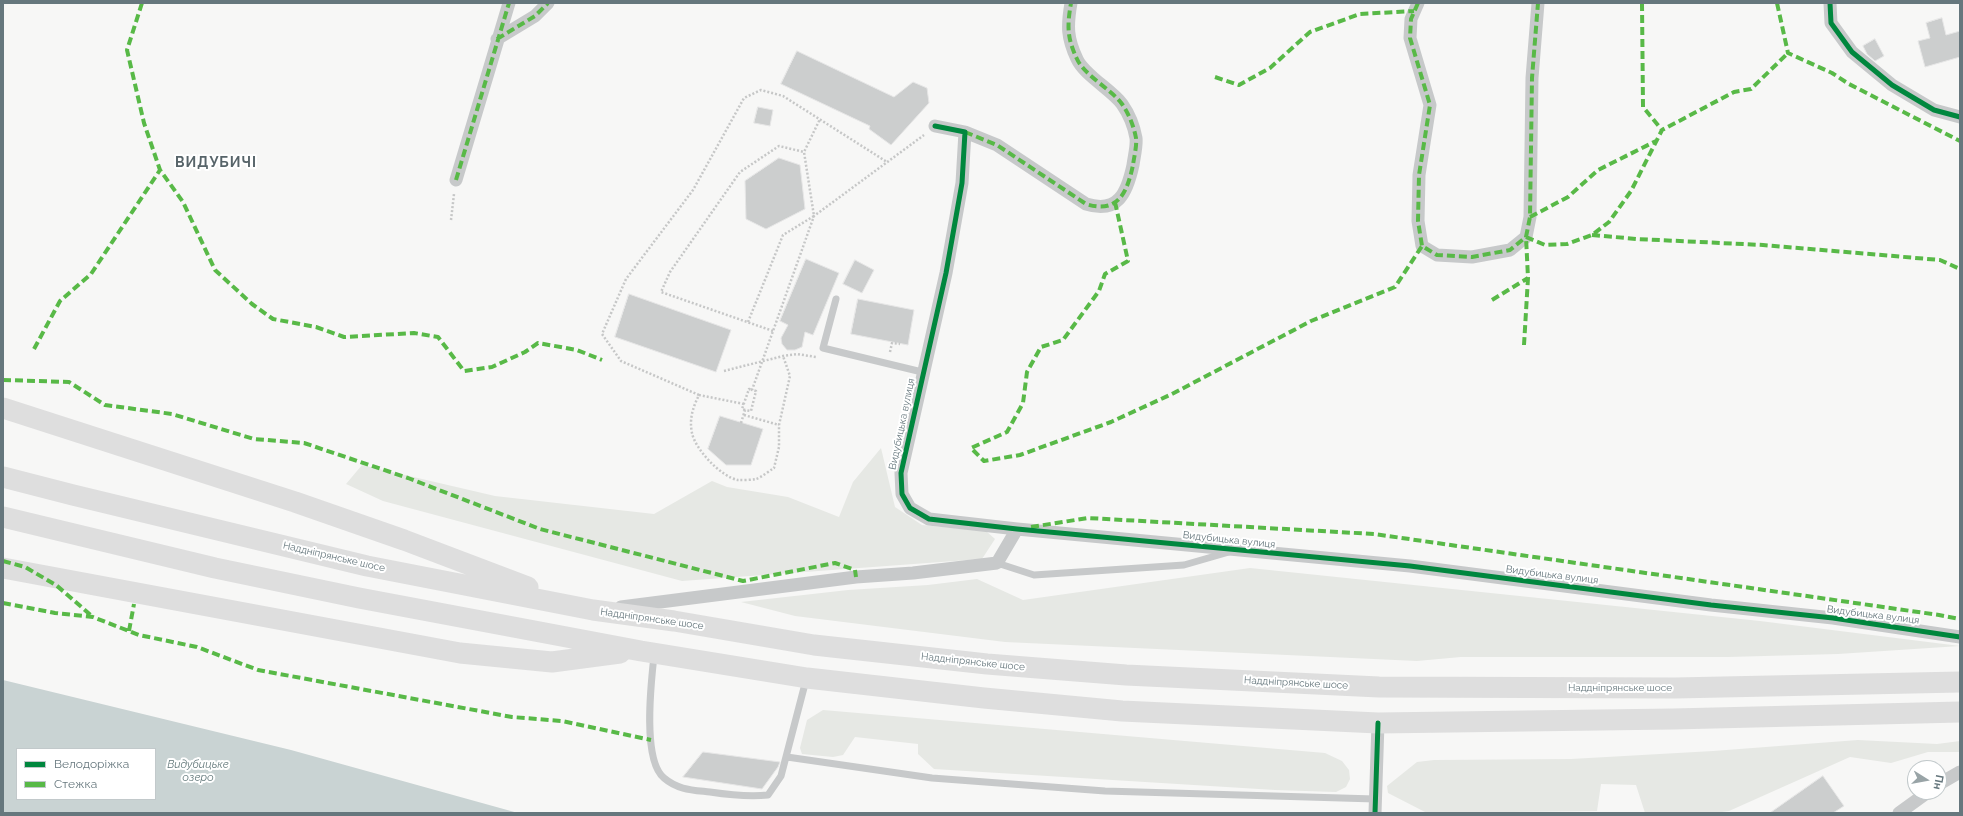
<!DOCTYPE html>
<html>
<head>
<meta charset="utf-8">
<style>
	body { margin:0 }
	#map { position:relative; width:1963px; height:816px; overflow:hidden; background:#f7f7f6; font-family:Raleway,sans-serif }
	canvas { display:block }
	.frame { position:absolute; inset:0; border:4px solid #66777d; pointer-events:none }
	.legend { position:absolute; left:16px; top:748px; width:140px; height:52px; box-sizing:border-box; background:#fff; border:1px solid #c2c9cb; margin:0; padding:5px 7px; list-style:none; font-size:12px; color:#66777d }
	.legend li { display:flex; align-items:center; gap:8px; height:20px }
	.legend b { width:20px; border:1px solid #c2c9cb }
	.north { position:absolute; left:1907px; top:760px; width:40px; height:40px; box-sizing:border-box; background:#fff; border:1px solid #c2c9cb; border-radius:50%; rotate:101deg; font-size:11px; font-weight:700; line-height:16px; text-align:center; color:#66777d }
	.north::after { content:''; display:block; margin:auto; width:14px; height:18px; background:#99a4a7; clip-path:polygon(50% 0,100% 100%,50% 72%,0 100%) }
</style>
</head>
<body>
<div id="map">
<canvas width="1963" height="816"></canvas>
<div class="frame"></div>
<ul class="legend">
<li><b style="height:5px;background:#00873e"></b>Велодоріжка</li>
<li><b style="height:5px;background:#58b947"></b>Стежка</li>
</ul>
<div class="north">Пн</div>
</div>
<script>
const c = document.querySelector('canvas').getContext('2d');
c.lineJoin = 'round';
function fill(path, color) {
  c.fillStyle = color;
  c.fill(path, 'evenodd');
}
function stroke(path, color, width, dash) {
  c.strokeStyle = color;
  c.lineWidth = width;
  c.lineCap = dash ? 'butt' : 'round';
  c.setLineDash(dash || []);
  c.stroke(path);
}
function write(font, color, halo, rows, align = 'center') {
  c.font = font + ' Raleway,sans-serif';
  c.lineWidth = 4;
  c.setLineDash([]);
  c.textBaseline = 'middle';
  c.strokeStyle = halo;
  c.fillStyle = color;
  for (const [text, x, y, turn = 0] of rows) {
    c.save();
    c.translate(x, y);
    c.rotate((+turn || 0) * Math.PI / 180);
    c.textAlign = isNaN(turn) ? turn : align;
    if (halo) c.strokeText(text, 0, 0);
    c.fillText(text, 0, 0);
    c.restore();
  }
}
fill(new Path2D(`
	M881,448L895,507L922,525L986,531L995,539L982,559L682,581L383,501L346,484L362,465L495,496L654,514L712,481L727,487L788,497L839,517L853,482Z
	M1250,568L1760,621L1960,646L1838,654L1728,657H1461L1417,661L1005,642L795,616L741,602L848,590L928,585L977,579L1023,600Z
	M823,710L1325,753L1342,761L1349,770L1350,779L1346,787L1336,792L1275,790L934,769L918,754V744L855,737L843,755L833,757L802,754L800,748L807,720Z
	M1858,740L1937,744L1960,741V752H1928L1891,763L1850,757L1729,811L1715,813H1645L1636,785L1601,784L1597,811L1427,813L1388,793L1387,786L1417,762L1434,760L1571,759L1713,751Z`), '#e6e8e4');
fill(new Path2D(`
	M3,680L291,750L518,813H3ZM17,749H155V799H17Z`), '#c9d3d3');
const building = new Path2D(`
	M1942,18L1946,35L1960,31V57L1925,67L1918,41L1930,38L1926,23Z
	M1875,39L1884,56L1875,61L1867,54L1863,46Z
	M797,51L894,97L913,82L927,88L929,103L891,145L869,129L870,126L781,84Z
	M758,107L773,110L770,126L754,123Z
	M779,158L800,165L805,209L766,229L746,219L745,181Z
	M806,259L839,273L813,335L805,332L802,347L795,350H787L782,344L781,338L788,325L780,321Z
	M855,260L874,270L862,293L843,284Z
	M629,294L731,330L716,372L615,337Z
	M858,299L914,310L908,345L851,334Z
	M720,416L763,429L751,465H726L708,449Z
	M703,752L780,762L778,767L762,789L683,777Z
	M1823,776L1844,806L1833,813H1770Z`);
fill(building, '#cccece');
stroke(building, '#e6e6e6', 1);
stroke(new Path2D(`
	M451,220L454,194
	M748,322L783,235L814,216L804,152L820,119
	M773,331L661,292L670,272L740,172L779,146L804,152
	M890,352L892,343L900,344
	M724,371L783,356L797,354L816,357
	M699,395L621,361L602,334L626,279L693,190L744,98L761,90L783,96L887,162
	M744,404L699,395C693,407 689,419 692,433C695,449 721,477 738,480C743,480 751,480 756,479C762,477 769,471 774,468L779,447V425L790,376L783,356
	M745,410L742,409L749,389L752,390
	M744,415L779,425
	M741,423L745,410L751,411L756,391L752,390L814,216L924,135`), '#c6c7c7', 2.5, [2, 2]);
stroke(new Path2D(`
	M836,299L823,348L922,372
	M997,563L1034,575L1184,565L1229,552
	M654,656C651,683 642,760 664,778C678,790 693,790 710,792C730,795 748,797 768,795L781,776L806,680
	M787,757L932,778L1105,791L1375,799`), '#c7c9ca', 7);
stroke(new Path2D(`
	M1418,3L1411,19L1410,38L1430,105L1419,175L1418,221L1422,246L1437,255L1472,257L1510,250L1526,237L1530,217L1532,78L1538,3
	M1830,3L1831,23L1852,52L1892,85L1934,110L1960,117
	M497,39L535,16L548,3
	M935,126L965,132L962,183L946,273L901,473L902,494L910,508L929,519L1017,529L1410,566L1711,605L1833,618L1960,637
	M965,132L997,145L1086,204C1118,214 1127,193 1133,165C1134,157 1137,146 1136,138C1134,127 1129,114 1122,104C1112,90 1084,75 1077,59C1067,38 1067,26 1071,3
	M456,180L509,3
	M621,607L856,577L913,573L997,563L1017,529
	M1939,784L1960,772
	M1375,813L1378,723
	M1899,813L1928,792`), '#c7c9ca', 13);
stroke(new Path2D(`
	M3,408L295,502L404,540L528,587
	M3,477L73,495L367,566L593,610L674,621L814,645L987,664L1126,675L1379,687L1675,688L1960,682
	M3,517L215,568L359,598L641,651L807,678L984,698L1122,711L1378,723L1673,719L1960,712
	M3,568L460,653L552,662L620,653`), '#dedede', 21);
stroke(new Path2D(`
	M142,3L127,50L144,123L160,170L183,202L215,270L252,304L273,319L316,327L344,337L414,333L438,337L464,371L492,367L525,352L538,343L577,350L602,360
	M1418,3L1411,19L1410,38L1430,105L1419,175L1418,221L1422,246L1437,255L1472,257L1510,250L1526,237
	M1642,3L1643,107L1662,130
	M1777,3L1788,53L1832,73L1849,84L1960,141
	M497,39L535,16L548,3
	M1215,77L1239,85L1270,68L1310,32L1360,14L1414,11
	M965,132L997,145L1086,204C1118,214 1127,193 1133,165C1134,157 1137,146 1136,138C1134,127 1129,114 1122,104C1112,90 1084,75 1077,59C1067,38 1067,26 1071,3
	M456,180L509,3
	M1115,202L1128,261L1105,274L1099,291L1063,340L1041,347L1027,372L1023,403L1007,432L971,448L984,461L1020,455L1111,422L1172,394L1311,321L1395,287L1422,246
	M1530,217L1568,197L1598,170L1656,141
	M1592,235L1637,239L1763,245L1940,260L1960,269
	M1526,237L1545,245L1567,244L1592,235L1609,222L1631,191L1662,130L1734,92L1751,89L1788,53
	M1492,300L1528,278
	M1524,345L1528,278L1526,237L1530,217L1532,78L1538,3
	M34,349L60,301L91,274L160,170
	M3,380L69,382L105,405L172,414L254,439L304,443L408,478L540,529L743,581L835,563L855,570L856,577
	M1031,527L1088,518L1374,534L1939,615L1960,619
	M3,561L25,567L56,585L93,617
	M3,603L55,613L93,617L139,635L197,647L258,670L512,717L562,721L651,740
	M129,631L134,604`), '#58b947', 4, [8, 4]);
stroke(new Path2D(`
	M1830,3L1831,23L1852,52L1892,85L1934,110L1960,117
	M935,126L965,132L962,183L946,273L901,473L902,494L910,508L929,519L1017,529L1410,566L1711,605L1833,618L1960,637
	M1375,813L1378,723`), '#00873e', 5);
write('10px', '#66777d', '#fff', [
	["Видубицька вулиця",902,424,-78],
	["Видубицька вулиця",1229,540,6],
	["Наддніпрянське шосе",334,557,13],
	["Видубицька вулиця",1552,575,7],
	["Видубицька вулиця",1873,615,7],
	["Наддніпрянське шосе",652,619,8],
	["Наддніпрянське шосе",973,662,6],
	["Наддніпрянське шосе",1296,683,3],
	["Наддніпрянське шосе",1620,688]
]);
write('italic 11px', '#607678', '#fff', [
	["Видубицьке",198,765],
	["озеро",198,778]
]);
c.letterSpacing = '1px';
write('bold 14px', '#576469', '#fff', [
	["ВИДУБИЧІ",216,163]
]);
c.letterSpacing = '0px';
</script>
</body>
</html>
